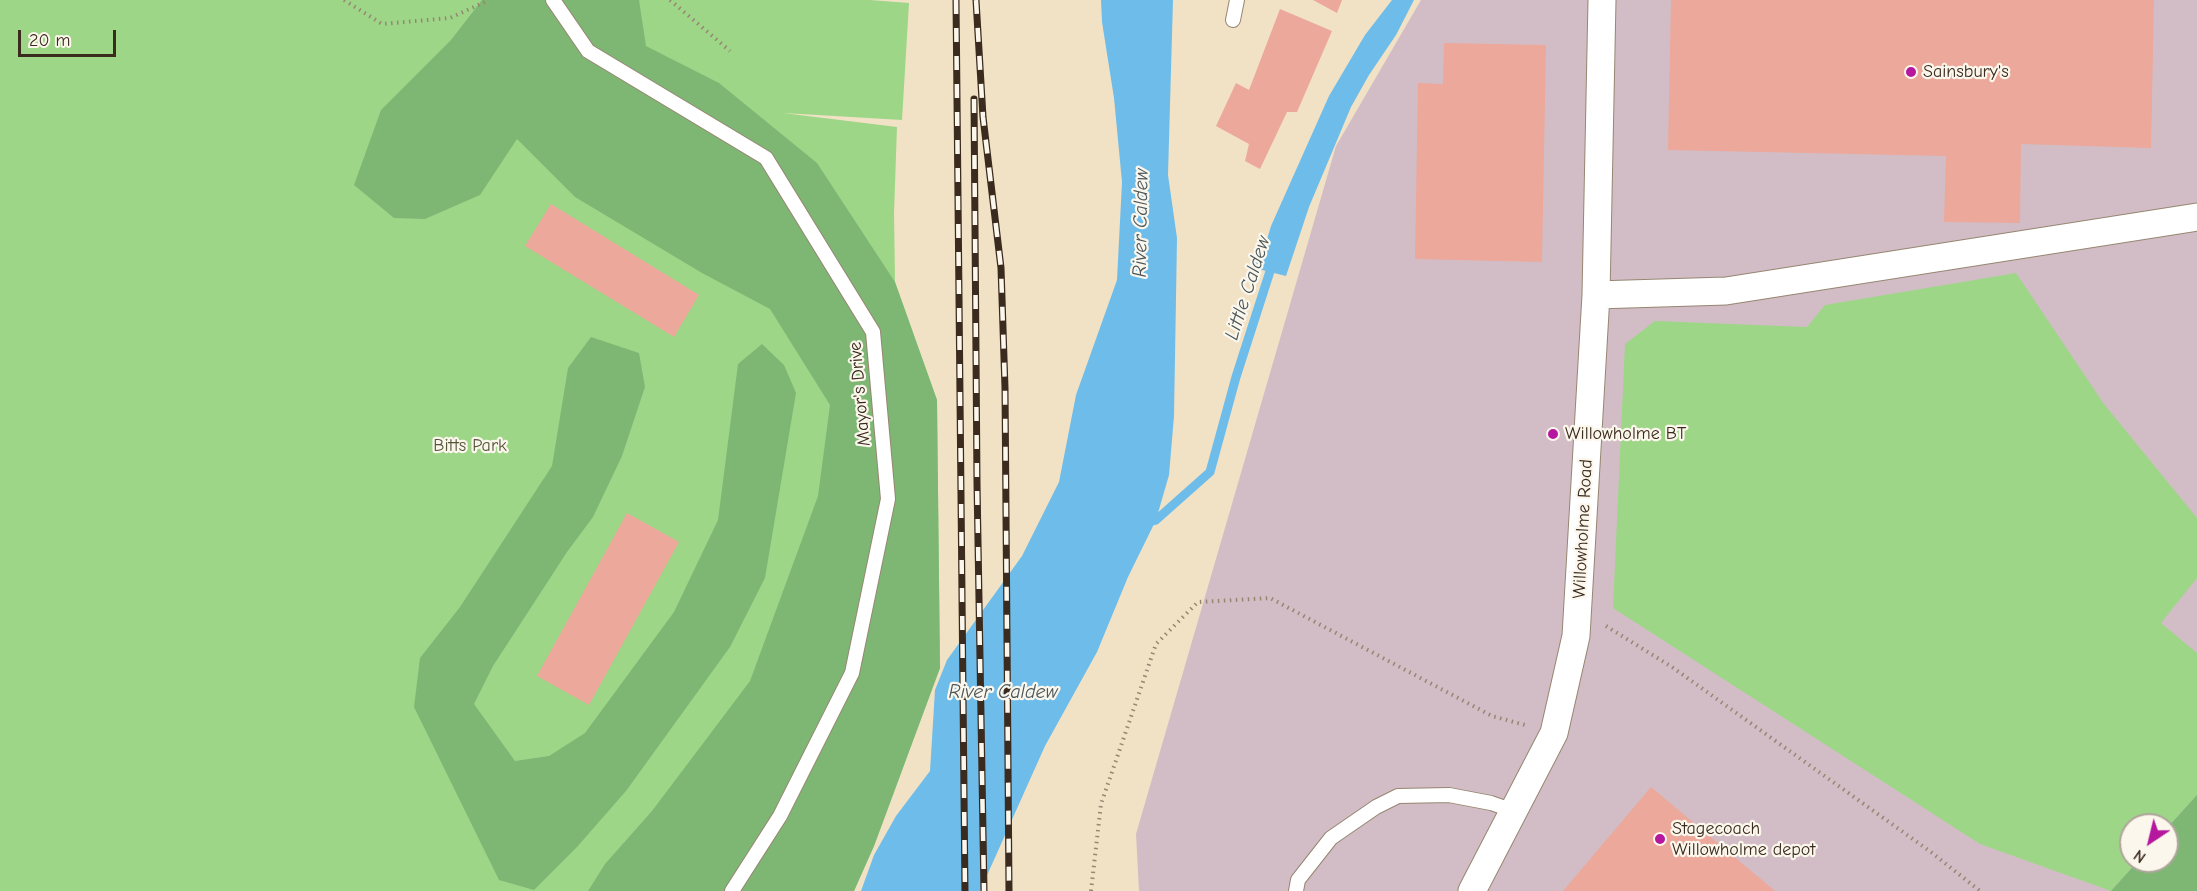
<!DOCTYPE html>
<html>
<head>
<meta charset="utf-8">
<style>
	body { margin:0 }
	#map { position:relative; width:2197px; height:891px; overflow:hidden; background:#f1e2c5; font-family:"Comic Neue",sans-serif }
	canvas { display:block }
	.north { position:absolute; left:2119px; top:813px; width:60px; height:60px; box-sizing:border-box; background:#fbf7ec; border:2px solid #aea59a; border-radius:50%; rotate:215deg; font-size:16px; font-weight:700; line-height:24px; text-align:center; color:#3b2a1e }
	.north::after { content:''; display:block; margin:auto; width:21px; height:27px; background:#b5179e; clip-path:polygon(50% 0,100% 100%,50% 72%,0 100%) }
	.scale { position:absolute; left:18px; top:30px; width:98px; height:27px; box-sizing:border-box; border:3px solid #3b2a1e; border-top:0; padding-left:8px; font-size:18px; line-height:21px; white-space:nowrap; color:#3b2a1e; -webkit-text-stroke:4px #fbf7ec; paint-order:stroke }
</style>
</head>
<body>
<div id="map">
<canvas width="2197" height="891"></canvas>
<div class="north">N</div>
<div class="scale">20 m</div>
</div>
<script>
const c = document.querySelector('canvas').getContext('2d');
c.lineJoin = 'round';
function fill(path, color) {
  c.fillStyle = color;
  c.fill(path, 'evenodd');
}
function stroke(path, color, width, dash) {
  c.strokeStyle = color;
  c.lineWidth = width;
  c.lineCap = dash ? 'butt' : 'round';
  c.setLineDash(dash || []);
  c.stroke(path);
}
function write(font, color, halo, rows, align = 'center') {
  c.font = font + ' "Comic Neue",sans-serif';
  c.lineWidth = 4.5;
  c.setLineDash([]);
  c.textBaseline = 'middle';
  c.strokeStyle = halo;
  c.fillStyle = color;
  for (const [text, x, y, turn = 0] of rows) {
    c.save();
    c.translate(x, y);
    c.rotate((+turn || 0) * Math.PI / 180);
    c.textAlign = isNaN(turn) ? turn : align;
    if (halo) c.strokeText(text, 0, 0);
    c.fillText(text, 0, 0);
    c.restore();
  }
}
fill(new Path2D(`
	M1421,0H2197V891H1139L1136,834L1336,146ZM2131,825H2167V861H2131Z`), '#d2bdc6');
fill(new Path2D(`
	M0,0H870L909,3L902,120L783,113L897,127L894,213L895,282L937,400L940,668L874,846L854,891H0Z
	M2016,273L2104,404L2197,518V578L2161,623L2197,653V795L2167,828V825H2131V861H2138L2111,891L1980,844L1613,608L1625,344L1655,321L1807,327L1825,305Z`), '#9ed688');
fill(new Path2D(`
	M482,0H639L646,46L719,83L817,163L895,282L937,400L940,668L874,846L854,891H588L605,864L652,811L750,681L818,496L830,405L770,309L702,273L575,197L517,139L480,195L425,219L394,218L354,185L381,110L451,40Z
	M591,337L639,353L645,387L622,456L593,517L567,552L493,666L474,704L515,761L549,756L585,733L674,612L718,520L738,364L762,344L784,365L796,393L765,578L730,647L626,791L577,847L534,890L499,880L414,707L420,658L460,607L552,466L568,368Z
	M2197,795V891H2111L2138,861H2167V828Z`), '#7eb774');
fill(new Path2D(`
	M1101,0H1173L1168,175L1177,238L1174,416L1169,475L1156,520L1128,577L1097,652L1045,746L980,891H861L874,855L896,816L930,771L935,690L947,660L1022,556L1059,482L1076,395L1117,280L1122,182L1114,98L1102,22Z
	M1392,0H1414L1396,35L1369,75L1351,107L1309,207L1286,276L1254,268L1257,253H1263L1271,226L1329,96L1365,35Z`), '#6ebce9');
stroke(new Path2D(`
	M1147,522L1156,520L1210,472L1236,377L1273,262`), '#6ebce9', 9);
fill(new Path2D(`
	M1313,0H1342L1337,13Z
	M1671,0H2154L2151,148L2021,144L2020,223L1944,222L1946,156L1668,150Z
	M1280,9L1332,31L1297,112H1287L1260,169L1245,161L1249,144L1216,126L1236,83L1249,90Z
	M1444,43L1546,45L1542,262L1415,259L1418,83L1443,84Z
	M551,204L699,295L674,337L525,246Z
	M627,513L679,542L589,705L537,676Z
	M1651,787L1775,891H1563Z`), '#eca89a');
const service = new Path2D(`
	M553,0L588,51L766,158L873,332L888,499L852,673L780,816L732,891
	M1233,20L1237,0
	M1296,891L1298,880L1331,838L1376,807L1398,796L1449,795L1491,803L1514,811`);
const minor = new Path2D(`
	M1596,295L1726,291L2197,217
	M1472,891L1554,733L1576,636L1596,295L1602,0`);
stroke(service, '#968672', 16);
stroke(minor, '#968672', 29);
stroke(new Path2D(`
	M344,0L382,24L450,18L489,0
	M670,0L730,51
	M1606,626L1672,667L1931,852L1980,891
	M1091,891L1101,804L1156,644L1198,602L1270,598L1492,716L1525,725`), '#968672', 4, [1.5, 4.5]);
stroke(service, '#fff', 14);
stroke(minor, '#fff', 27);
const rail = new Path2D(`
	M956,0L965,891
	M976,0L983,117L1001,268L1005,388L1009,891
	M974,99L977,483L984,891`);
stroke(rail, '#3b2a1e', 7);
stroke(rail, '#fbf7ec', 4.5, [14]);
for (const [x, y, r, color] of [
	[1911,72,6,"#b5179e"],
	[1553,434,6,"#b5179e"],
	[1660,839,6,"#b5179e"]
]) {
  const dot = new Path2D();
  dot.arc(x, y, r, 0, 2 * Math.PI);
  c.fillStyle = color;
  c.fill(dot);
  stroke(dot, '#fbf7ec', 2);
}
write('18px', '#3b2a1e', '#fbf7ec', [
	["Sainsbury's",1923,72],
	["Willowholme BT",1565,434],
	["Stagecoach",1672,829],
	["Willowholme depot",1672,850]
], 'left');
write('18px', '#3b2a1e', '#fbf7ec', [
	["Mayor's Drive",860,394,-95],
	["Willowholme Road",1583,529,-87]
]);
write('18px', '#545538', '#fbf7ec', [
	["Bitts Park",470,446]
]);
write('italic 20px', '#4a565b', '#fbf7ec', [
	["River Caldew",1141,223,-89],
	["Little Caldew",1248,288,-72],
	["River Caldew",1003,692]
]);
</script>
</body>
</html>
